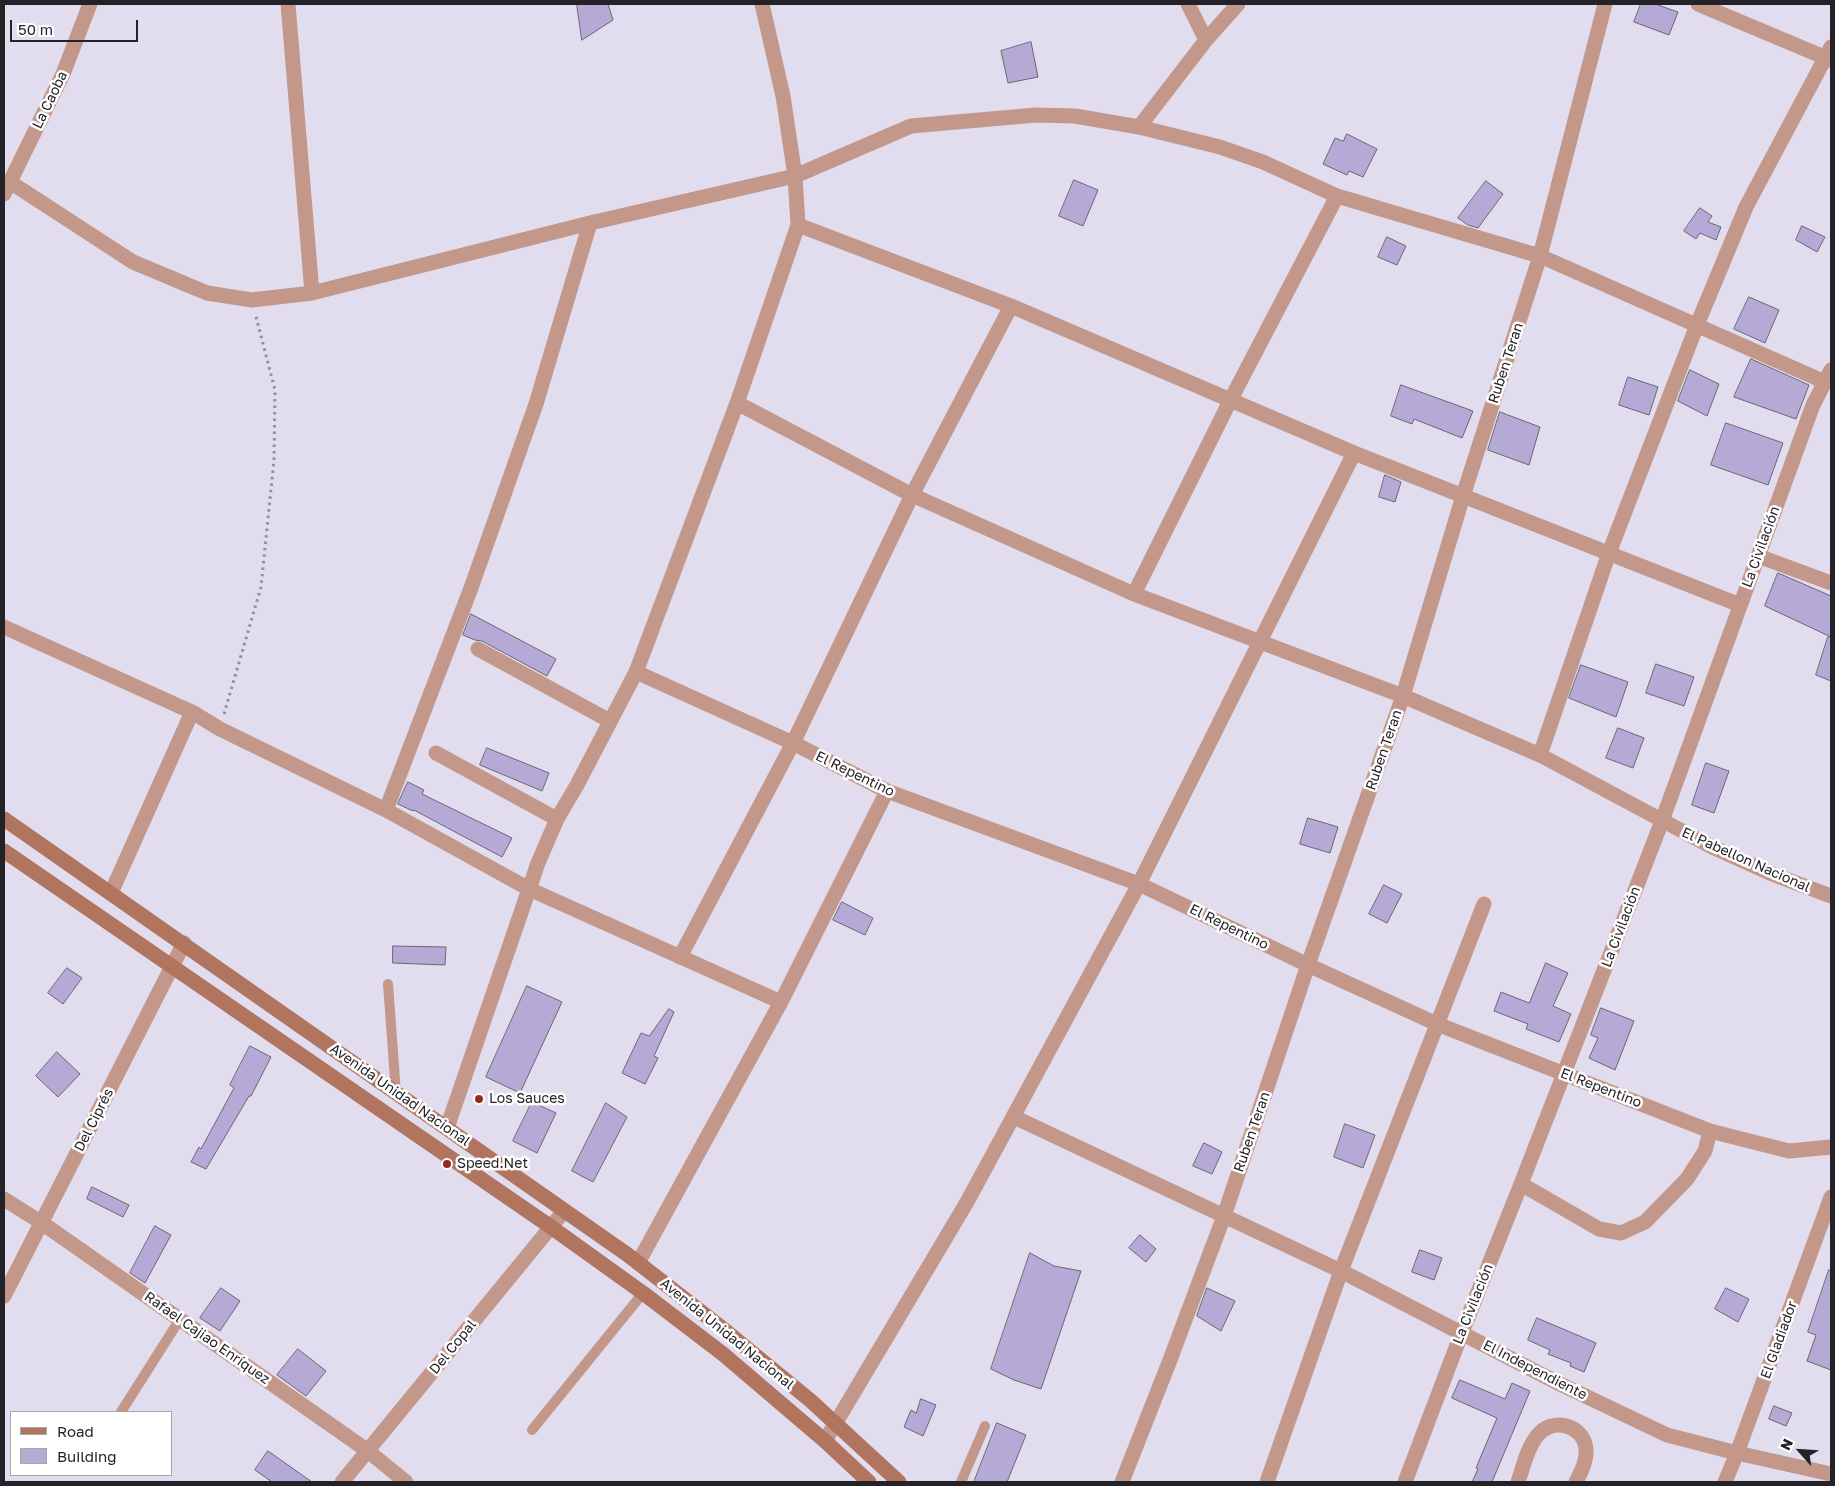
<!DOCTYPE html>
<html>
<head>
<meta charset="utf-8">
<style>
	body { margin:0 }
	#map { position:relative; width:1835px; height:1486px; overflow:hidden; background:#e1ddee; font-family:"Golos Text",sans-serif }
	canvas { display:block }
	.frame { position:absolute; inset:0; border:5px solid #232228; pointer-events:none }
	.legend { position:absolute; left:10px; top:1411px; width:162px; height:65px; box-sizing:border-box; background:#fff; border:1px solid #a7a7a9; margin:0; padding:6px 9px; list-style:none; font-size:15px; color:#232228 }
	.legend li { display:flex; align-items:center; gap:10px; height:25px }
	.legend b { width:25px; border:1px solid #a7a7a9 }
	.north { position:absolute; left:1775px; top:1426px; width:50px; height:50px; -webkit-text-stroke:4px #fff; paint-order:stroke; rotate:296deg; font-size:14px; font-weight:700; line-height:20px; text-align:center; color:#232228 }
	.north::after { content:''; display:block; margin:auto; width:18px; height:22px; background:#232228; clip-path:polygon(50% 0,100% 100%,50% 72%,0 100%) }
	.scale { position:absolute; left:10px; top:20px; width:128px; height:22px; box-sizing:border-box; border:2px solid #232228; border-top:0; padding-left:6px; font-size:15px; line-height:18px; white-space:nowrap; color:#232228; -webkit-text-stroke:4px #fff; paint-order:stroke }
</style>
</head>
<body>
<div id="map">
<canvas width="1835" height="1486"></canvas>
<div class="frame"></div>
<ul class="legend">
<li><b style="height:6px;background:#b1745f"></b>Road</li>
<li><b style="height:14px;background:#b5aad6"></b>Building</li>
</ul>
<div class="north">N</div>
<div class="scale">50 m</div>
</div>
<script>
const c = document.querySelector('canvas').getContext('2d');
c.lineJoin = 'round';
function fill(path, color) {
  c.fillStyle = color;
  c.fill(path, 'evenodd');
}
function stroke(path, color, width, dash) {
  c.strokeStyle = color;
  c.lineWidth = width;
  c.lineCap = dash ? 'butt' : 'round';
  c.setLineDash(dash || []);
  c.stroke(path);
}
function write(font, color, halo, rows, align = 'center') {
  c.font = font + ' "Golos Text",sans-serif';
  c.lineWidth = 5;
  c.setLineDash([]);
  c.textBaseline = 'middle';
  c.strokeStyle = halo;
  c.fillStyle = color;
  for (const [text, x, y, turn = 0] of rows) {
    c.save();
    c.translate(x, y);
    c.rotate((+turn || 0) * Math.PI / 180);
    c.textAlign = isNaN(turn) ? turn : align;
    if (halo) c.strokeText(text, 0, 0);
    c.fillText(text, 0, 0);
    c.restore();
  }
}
const building = new Path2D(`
	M577,4H608L613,20L582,40Z
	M1641,4H1655L1678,12L1669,35L1634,22Z
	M1031,42L1038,77L1008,83L1001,51Z
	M1347,134L1377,149L1363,177L1349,171L1347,175L1323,164L1335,138L1343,141Z
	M1074,180L1098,190L1083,226L1059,216Z
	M1486,181L1503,194L1478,228L1468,225L1458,218Z
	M1700,208L1712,216L1708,222L1721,227L1716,240L1700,233L1696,239L1684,231Z
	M1802,226L1825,237L1817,252L1796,240Z
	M1387,237L1406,246L1397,265L1378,257Z
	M1749,297L1779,310L1765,343L1734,329Z
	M1751,359L1809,385L1796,419L1734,397Z
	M1690,370L1719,384L1707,416L1678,401Z
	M1628,377L1658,387L1649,415L1619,405Z
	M1401,385L1473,411L1462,438L1414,419L1412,424L1391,416Z
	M1500,412L1540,427L1529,465L1488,450Z
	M1726,423L1783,443L1768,485L1711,465Z
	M1385,475L1401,482L1395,502L1379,497Z
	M1778,573L1831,596V637L1765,606Z
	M471,614L556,659L547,676L482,641L475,640L463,635Z
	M1828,637H1831V681L1816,675Z
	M1656,664L1694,677L1684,706L1646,693Z
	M1581,665L1628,682L1616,717L1569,698Z
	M1618,728L1644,738L1633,768L1606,758Z
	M487,748L549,773L542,791L480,765Z
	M1706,763L1729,771L1714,813L1692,805Z
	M408,782L424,790L422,794L512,838L502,857L414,810L413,811L398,804Z
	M1308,818L1338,827L1330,853L1300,844Z
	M1384,885L1402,894L1387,923L1369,914Z
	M842,902L873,918L865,935L833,920Z
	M393,946L446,947L445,965L393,963Z
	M1546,963L1568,973L1553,1006L1571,1014L1559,1042L1526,1029L1528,1024L1494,1011L1501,992L1529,1003Z
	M67,968L82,978L63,1004L48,993Z
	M527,986L562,1002L520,1093L486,1077Z
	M1601,1008L1634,1021L1615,1070L1589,1058L1598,1038L1591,1035Z
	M669,1009L674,1012L654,1056L658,1058L645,1084L622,1073L641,1033L649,1036Z
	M250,1046L271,1057L251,1096H249L206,1169L191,1162L199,1147L201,1149L234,1088L230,1085Z
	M57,1052L80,1074L58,1097L36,1076Z
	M532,1102L556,1113L537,1153L513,1141Z
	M606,1103L627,1117L593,1182L572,1171Z
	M1345,1124L1375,1135L1363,1168L1334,1157Z
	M1204,1143L1222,1152L1212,1174L1193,1166Z
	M92,1187L129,1205L123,1217L87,1199Z
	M155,1226L171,1235L145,1283L130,1273Z
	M1140,1235L1156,1249L1146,1262L1129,1248Z
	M1420,1250L1442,1258L1434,1280L1412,1272Z
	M1030,1253L1054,1266L1081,1271L1041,1389L1014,1380L991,1369Z
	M1829,1270L1831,1271V1370L1807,1361L1816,1335L1808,1332Z
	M221,1288L240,1301L220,1331L200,1318Z
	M1207,1288L1235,1301L1221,1331L1197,1316Z
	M1726,1288L1749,1299L1738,1322L1715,1309Z
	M1537,1318L1596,1343L1584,1372L1570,1366L1571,1363L1548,1354L1550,1350L1528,1340Z
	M298,1349L326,1371L306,1396L277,1375Z
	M1460,1380L1505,1399L1512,1383L1530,1391L1492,1482H1472L1478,1469L1476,1468L1497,1418L1452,1398Z
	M921,1399L936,1405L923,1436L904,1427L911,1410L916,1413Z
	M1774,1406L1792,1413L1786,1426L1769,1419Z
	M997,1423L1026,1435L1007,1482H974Z
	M268,1451L312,1482H272L255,1470Z`);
fill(building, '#b5aad6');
stroke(building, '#696674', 1);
stroke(new Path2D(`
	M224,714L261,587L274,460L275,390L255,313`), '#928f9b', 3, [2.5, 4]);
stroke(new Path2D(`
	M388,984L396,1093
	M121,1412L180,1319
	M532,1430L643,1293
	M961,1482L985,1426`), '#c3988a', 10);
stroke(new Path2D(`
	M288,4L312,293
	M1188,4L1206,40
	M1698,4L1831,60
	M1139,127L1206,40L1238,4
	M10,182L133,262L207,293L252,300L312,293L590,223L795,176L911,126L1036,115L1075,116L1139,127L1220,147L1263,162L1337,196L1540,256L1825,382
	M4,194L63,74L90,4
	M798,225L1011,306L1354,453L1740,605
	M737,403L912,495L1134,594L1403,696L1540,755L1712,847L1772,874L1831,896
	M1758,556L1831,583
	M1134,594L1230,401L1337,196
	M4,627L192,712L220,729L386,810L529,889L781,1002
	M478,649L610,721
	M636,672L793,743L887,791L1139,884L1308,965L1437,1024L1710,1131L1789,1151L1831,1147
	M436,753L557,819
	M1540,755L1609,553L1697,325L1746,207L1831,47
	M386,810L471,588L536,404L590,223
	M111,893L192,712
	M680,957L793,743L912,495L1011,306
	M1014,1117L1341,1271L1558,1383L1667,1435L1737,1453L1831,1474
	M447,1128L538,863L557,819L577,785L636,672L737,403L798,225L795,176L783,96L762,4
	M1521,1184L1599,1229L1621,1233L1645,1222L1687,1179L1705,1151L1710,1131
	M4,1199L42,1223L368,1451L406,1482
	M638,1263L781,1002L887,791
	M4,1296L184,943
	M825,1441L967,1202L1139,884L1354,453
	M342,1482L564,1211
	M1122,1482L1170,1360L1224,1216L1308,965L1403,696L1463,496L1540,256L1605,4
	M1267,1482L1341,1271L1484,904
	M1405,1482L1462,1332L1521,1184L1662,821L1813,405L1831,370
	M1518,1482C1523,1468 1527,1448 1537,1436C1552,1416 1584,1425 1586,1449C1587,1461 1581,1472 1576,1482
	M1725,1482L1737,1453L1831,1197`), '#c3988a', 15);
stroke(new Path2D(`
	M4,819L628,1255L727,1332L811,1401L899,1482
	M4,851L551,1227L643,1293L723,1354L825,1441L869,1482`), '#b1745f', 15);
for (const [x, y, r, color] of [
	[479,1099,5,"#952b1a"],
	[447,1164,5,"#952b1a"]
]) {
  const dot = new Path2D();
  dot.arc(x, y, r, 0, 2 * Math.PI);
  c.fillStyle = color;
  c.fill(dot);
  stroke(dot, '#fff', 2);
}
write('14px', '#232228', '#fff', [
	["La Caoba",50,100,-64],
	["Ruben Teran",1506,363,-72],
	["La Civilación",1761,547,-70],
	["Ruben Teran",1384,750,-71],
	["El Repentino",855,774,26],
	["El Pabellon Nacional",1746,860,24],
	["El Repentino",1229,927,26],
	["La Civilación",1621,927,-69],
	["El Repentino",1601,1088,21],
	["Avenida Unidad Nacional",400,1095,35],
	["Del Ciprés",94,1120,-63],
	["Ruben Teran",1252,1132,-71],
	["La Civilación",1473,1304,-68],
	["Avenida Unidad Nacional",727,1334,39],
	["Rafael Cajiao Enríquez",207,1338,35],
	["El Gladiador",1779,1340,-70],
	["Del Copal",453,1347,-51],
	["El Independiente",1535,1370,27]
]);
write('14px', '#232228', '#fff', [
	["Los Sauces",489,1099],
	["Speed.Net",457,1164]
], 'left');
</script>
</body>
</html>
